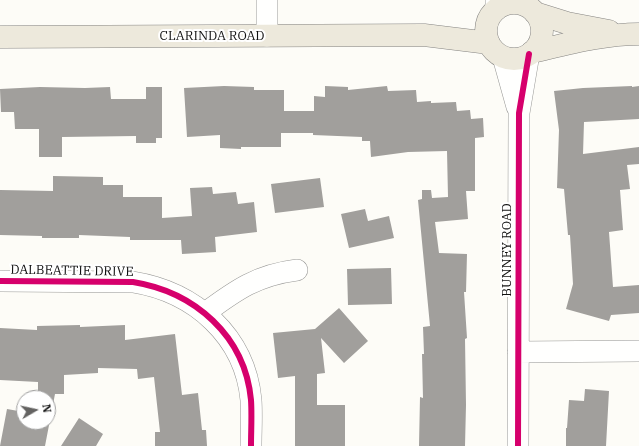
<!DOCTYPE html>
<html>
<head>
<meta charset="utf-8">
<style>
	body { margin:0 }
	#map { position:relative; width:639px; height:446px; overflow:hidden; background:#fdfcf7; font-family:"IBM Plex Serif",serif }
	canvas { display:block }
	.north { position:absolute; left:16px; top:390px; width:40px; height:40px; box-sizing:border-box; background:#fff; border:1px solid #a0a0a0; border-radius:50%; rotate:81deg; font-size:11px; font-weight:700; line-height:16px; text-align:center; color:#111 }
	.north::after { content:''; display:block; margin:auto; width:14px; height:18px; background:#646362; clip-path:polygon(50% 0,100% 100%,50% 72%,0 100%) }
</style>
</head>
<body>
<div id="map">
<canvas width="639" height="446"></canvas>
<div class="north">N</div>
</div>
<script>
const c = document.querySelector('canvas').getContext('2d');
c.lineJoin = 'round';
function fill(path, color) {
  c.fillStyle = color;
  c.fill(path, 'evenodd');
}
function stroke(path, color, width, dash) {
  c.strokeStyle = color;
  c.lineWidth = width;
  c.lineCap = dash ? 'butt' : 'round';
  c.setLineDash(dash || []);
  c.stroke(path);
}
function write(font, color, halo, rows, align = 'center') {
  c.font = font + ' "IBM Plex Serif",serif';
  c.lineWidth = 4;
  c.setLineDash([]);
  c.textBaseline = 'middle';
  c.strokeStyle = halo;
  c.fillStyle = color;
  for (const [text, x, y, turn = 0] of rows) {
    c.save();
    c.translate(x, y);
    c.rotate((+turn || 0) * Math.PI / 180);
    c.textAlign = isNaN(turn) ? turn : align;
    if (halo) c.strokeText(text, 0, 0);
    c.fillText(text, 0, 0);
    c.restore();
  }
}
fill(new Path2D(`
	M224,86L254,87V90H284V111H314V96L325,97V86L348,87V90L387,86L388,91L416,90L417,102L431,101V103L456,102L457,111L470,110L471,119L483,118L484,137L475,138V191H466L468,219L435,222L439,253L467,254L466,292H464L467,338L465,339L466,405L465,446H419L420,397L423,398L422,354H424L423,327L430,326L418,200L422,199V190H431L432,198L448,197L447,151L408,152L371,157L370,141H362V137L313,135V133H281V147H241V149L220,148V135L187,137L184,88Z
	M632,86V87L639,86V119L584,122L583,154L639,147V164L627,165L630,189L620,190L623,230L609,232L613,287L639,285V313L611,315L609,321L566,309L573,284L570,235H568L564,189L557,188L559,130L554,91L583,88Z
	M40,87L85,88L110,87L111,99H146V87H162V138H156V143H136V136L62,137V157H39V129H15L14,112H1L0,89Z
	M53,176L103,177V185H123V197H162V218L192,216L190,188L212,187L213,194L236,192L238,204L254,202L257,232L215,237L216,252L182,254L181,240H130V237L79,235V238H42V236L0,235V190L53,191Z
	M320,178L324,207L275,213L271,184Z
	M365,209L368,221L389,216L394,238L349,248L341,214Z
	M391,268L392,304L348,305L347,269Z
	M339,308L368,341L344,363L321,338L325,373L317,374V405H345V446H295V376L278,378L273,333L315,329Z
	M80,325V327L125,325V340L175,334L182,395L198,393L202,430H206L207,446H155V432H160L154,377L138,379L137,369L98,368V373L64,375V394H55L45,446H0L7,409L24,412V422H48V398H38V382L0,380V328L37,330V326Z
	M585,389L609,391L606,446H566V428H567L569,400L584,401Z
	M79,418L103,434L96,446H61Z`), '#a19f9c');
const minor = new Path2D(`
	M496,0V10
	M526,0L529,7
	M267,36V0
	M503,57L517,107
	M0,281L133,282C195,292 245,336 251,400C252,415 251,431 251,446
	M205,313C236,290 257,275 297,270
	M518,352L639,351
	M518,446L519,113L529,54`);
const major = new Path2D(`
	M486 31a28 28 0 1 1 56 0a28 28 0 1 1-56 0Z
	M535,13L567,23L609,31
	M0,37L424,35L489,43
	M532,52C567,44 603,34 639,34`);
stroke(minor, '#979795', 22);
stroke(major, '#858482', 23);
stroke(minor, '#fffffe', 21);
stroke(major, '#ede9dc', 22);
stroke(new Path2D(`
	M0,281L133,282C195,292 245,336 251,400C252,415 251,431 251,446
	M518,446L519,113L529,54`), '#d6006c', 6);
write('13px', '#111', '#fff', [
	["CLARINDA ROAD",212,36],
	["BUNNEY ROAD",507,250,-90],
	["DALBEATTIE DRIVE",72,271,1]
]);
</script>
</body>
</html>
